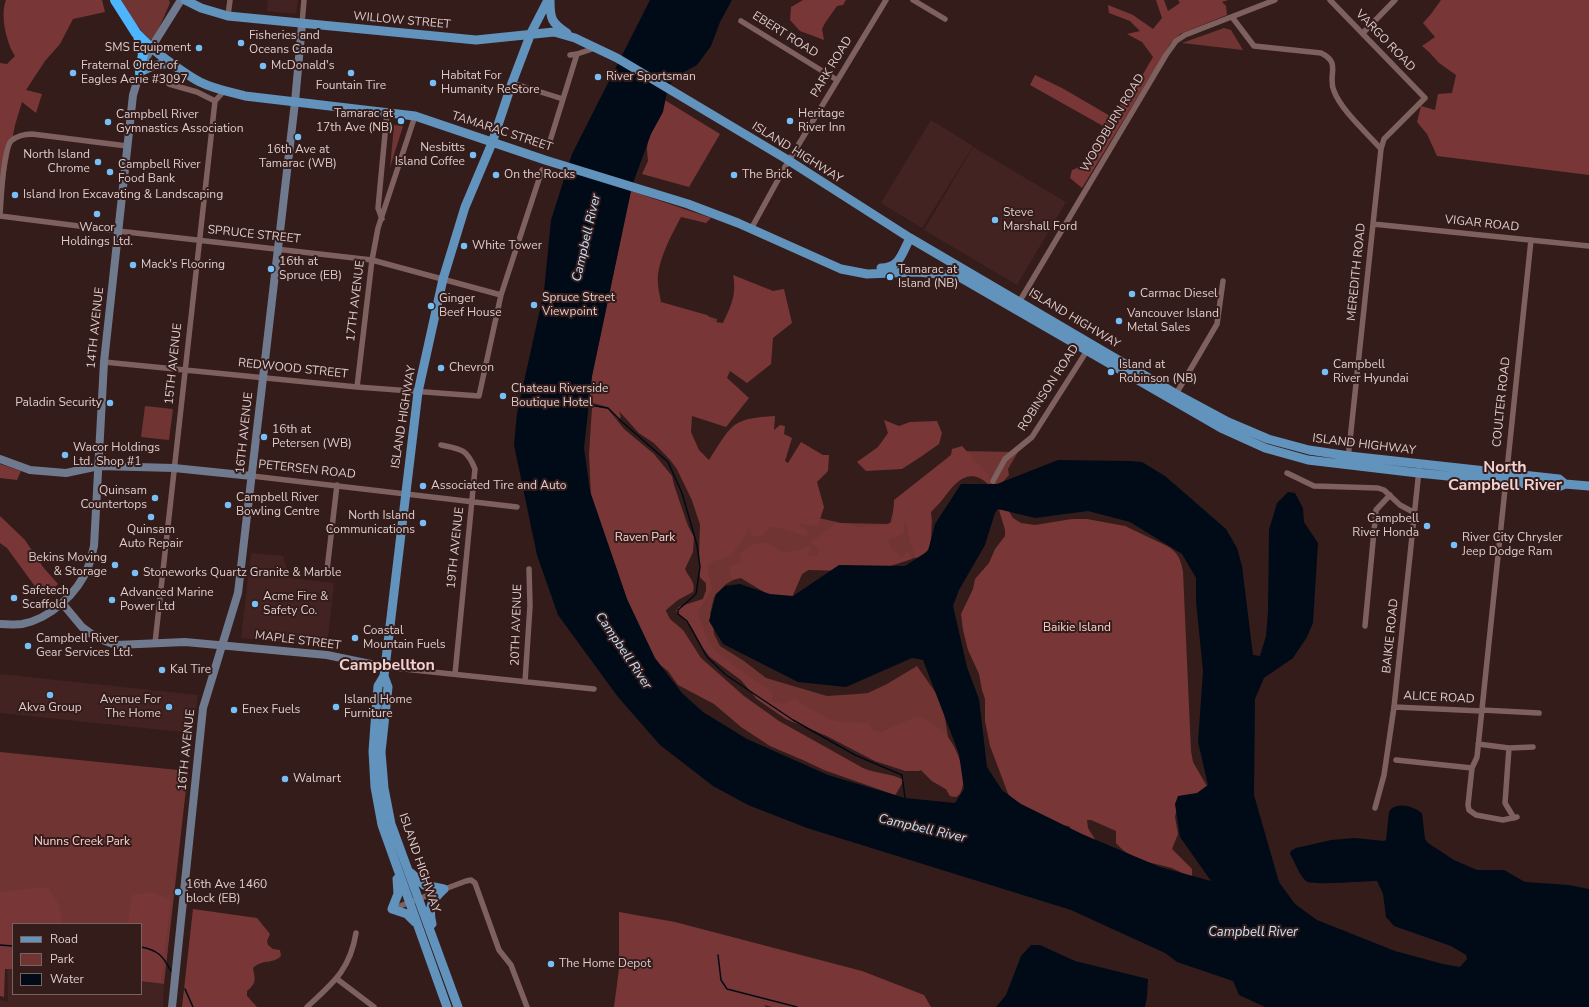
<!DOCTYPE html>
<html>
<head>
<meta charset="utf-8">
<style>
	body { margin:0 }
	#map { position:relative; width:1589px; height:1007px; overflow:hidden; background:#341c1b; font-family:"Nunito Sans",sans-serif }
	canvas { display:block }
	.legend { position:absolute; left:12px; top:923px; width:130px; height:72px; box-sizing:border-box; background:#341c1b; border:1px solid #786362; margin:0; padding:5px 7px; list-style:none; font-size:12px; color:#decdcc }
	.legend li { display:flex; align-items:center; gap:8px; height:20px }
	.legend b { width:20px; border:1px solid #786362 }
</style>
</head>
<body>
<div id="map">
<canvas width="1589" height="1007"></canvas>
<ul class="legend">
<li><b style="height:5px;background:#6193bd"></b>Road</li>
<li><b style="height:11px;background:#703433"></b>Park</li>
<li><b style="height:11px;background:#000b17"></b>Water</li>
</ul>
</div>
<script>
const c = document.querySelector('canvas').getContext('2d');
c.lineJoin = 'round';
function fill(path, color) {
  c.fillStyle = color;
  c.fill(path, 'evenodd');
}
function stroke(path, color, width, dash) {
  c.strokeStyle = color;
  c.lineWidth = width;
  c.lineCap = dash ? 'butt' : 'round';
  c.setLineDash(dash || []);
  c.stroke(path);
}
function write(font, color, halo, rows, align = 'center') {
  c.font = font + ' "Nunito Sans",sans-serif';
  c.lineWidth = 4;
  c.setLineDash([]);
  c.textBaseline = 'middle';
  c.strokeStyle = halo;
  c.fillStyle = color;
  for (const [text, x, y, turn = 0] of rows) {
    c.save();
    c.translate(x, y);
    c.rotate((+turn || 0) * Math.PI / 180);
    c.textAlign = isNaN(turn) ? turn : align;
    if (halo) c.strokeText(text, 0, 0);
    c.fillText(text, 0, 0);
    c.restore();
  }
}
fill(new Path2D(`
	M268,0H298L296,14L267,11Z
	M931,120L973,146L922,228L881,203Z
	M973,147L1066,202L1017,285L924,230Z
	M251,553L283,556L289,578L334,583L327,646L241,638Z
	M0,674L198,695L192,733L0,713Z
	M7,958L13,959V994H141V980L164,984L163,1007H0V1000L8,1001Z`), '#422322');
fill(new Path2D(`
	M119,0H169L170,3L155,37L150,40L129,17Z
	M1224,28L1231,30L1243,50L1182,43Z
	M394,125L403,126L390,168Z
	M647,299L717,319L714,363L665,413L710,493L841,523L890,524L895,503L956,451L1018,452L1008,469L1009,475L1001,484L991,487C970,464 956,481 942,500C938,505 934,508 931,512L932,521L930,543L929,548L922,556L865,571L808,570L802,574L792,597L771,596L741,578H737L726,584L714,597L710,614L713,622L714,634L720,646L744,661L766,678L827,696L857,694L868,693L887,684L917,666L938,696L944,712L948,737L954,748L964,782L960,794L956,797L950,796L946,789L932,781L921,770L918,771H906L875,761L827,736L786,719L757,699L741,680L710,657L703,648L691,626L676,611L679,607L703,599L706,591V583L700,577L699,572L700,524L692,500L677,469L670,460L654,443L639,433L617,408Z
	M145,406L173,409L169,440L141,437Z
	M0,752L188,771L164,984L141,981V924H13L0,995Z`), '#703433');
fill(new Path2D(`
	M6,0H102L105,12L73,19L60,44L45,61L26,90L42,94L36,113L22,102L15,125L0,203V63L7,64L15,56C6,42 0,15 6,0Z
	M803,0H846L843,5L837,6L825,23L822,29L824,40L800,31L790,20L791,7Z
	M1156,0H1164L1168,11L1180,3L1178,0H1228L1222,2L1226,6L1227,15L1180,34L1170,44L1082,188L1070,178L1072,170C1089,165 1088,154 1095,140C1097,135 1101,131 1103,126L1030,85L1035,75L1062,88L1117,120L1120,109L1121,97L1127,92L1132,93L1153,57L1142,42L1127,34L1140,31L1130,21L1109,13L1108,5L1133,15L1153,29L1162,18Z
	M1441,0H1589V175L1437,156L1427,134L1417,122L1421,106L1435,110L1438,94L1452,93L1456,75L1439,63L1429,52L1422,46L1435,37L1423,23L1431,14Z
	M663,99L720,134L689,187L642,174L648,161L647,149L648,140Z
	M631,191L711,218L706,223L681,217C672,234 656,263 658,283C658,289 660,296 661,302L707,315L715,322L723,323C731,306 737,294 733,275L773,291L784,289L792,323L773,338L771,364L747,383L730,371L727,378L749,398L726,427L692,416L691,432L699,450L709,460C716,450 727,428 738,423C749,417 763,417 775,416L774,430L780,425L785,426L784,434L792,438L785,461L788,463L801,442L823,455H829L828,471L817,482L824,507L818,526L798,524L810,533L805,536L780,528L770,527L763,535L752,537L749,526C745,535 737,553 727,557C719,560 713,560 707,566L712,589L704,603L697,612L709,645L734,666L772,692V701L783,704L795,699L828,719L842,722L868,723L874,731L882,732L917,716C928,721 941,727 948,737C958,750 972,784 956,797L950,796L946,789L932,781L921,770L918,771H906L875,761L827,736L786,719L757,699L741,680L710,657L703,648L691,626L676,611L679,607L703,599L706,591V583L700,577L699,572L700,524L692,500L677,469L671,460L654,443L639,433L619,411L621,417L618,420L607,407L589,402L592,376Z
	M594,406L608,409L624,429L654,454L672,476L674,485L688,526L694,537L693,552L685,569C689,578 696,582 693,592L678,600L666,610V611L670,619L683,630L701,658L744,696L779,721L863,768C877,774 891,773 904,780L896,794L895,795L824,770L805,761L770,746L741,727L714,704L678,685L668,671L655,661L634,619L591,496L589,454L592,408Z
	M884,420L899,426L910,422L937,421L942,433L939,444L922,456L902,469L866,471L857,462L878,447L888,433Z
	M962,446L989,476L991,487C970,464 956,481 942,500C938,505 934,508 931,512C930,529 937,552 916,558L910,543L906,521L904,522V533L895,538L886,540L890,542V547L902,557L907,552L911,555L912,559L875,571L808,570L802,574L792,597L771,596L741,578L732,580L729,566L741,563L740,553L752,545L765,542L784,553L803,549L808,546L811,549L808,556L818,555V547L810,543L836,523L851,524L858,527L884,525L893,522L894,500L951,455L952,449Z
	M0,464L21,471L17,480L0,478Z
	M1007,508L1013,518L1021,523L1035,525L1072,519H1087L1125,526L1167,546C1178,552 1181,560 1183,572L1191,751L1193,762L1208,788L1177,807L1175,817L1178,834L1172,849L1192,869V878C1186,875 1179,871 1172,868C1151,862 1132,862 1116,843V831L1091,820H1087L1088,828L1096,841L1075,835L1069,826L1057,825L1010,798L1007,791L990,746L985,721V699L982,690L979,674L968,650L963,630L961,614L973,589L975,579L989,563L995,549L1005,536V530L999,510Z
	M0,516L25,540L43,567L58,584L46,596L34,585L7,548L0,543Z
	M48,887L59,905L63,924H13V969H5L4,997L0,996V892Z
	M152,892L171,899L161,983L141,981V924H128L132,895Z
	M193,909L257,918L270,934L267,941L268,945L273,949L280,950L281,956C272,965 264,958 253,968C255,979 257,983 247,991V996L257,1007H182Z
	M619,912L675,922L862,971L924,995L931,1007H772L764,1005L766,1007H614L619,969Z`), '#783736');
fill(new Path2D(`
	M650,0H732L720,22L711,46L697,65L675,77L668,87L663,112L651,134L632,186L592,376L584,448L590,491L627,599L655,658L682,693L703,712L747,739L828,775L905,798L955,803L964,789L959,754L923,660L912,658L846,687L798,682L723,644L709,621L716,594L725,586L740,584L770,594L793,596L839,565L905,566L928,551L935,524L961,484H997L1058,460L1129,461L1142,462L1165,476L1226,529L1237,548L1242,566L1253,655L1260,656L1266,636L1268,611L1269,530L1277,503L1288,492L1295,493L1303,508L1304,522L1318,543L1313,623L1307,637L1293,658L1264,678L1255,699L1254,795L1279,882L1295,904L1317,920L1395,951L1443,964L1460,967L1467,959L1466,955L1451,946L1394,926L1386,917L1383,894L1377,881C1366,881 1310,886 1306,881C1299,875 1295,862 1290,854L1291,851L1296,848L1331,840L1355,838L1384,841L1386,840L1389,812L1391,809C1401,802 1413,807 1422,813L1425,839L1428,843L1454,860L1477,870H1504L1525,882L1569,885L1589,889V1007H1265L1239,995L1233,981L1177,962L1165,953L1071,910L807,828L748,805L713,786L660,745L618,697L558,615L537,555L514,445L517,413L544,291L551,220L572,154ZM998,509L1035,518L1088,511L1130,522L1182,554L1196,578V601L1203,671L1198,742L1208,785L1197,793L1178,796L1175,804L1180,837L1211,881L1160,867L1082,834L1021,804L1002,790L987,767L979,699L967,667L953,606L959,590L985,545L995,513Z
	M1031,945H1040L1075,961L1148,979L1147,997L1145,1007H996L1006,995L1021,956Z`), '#000b17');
stroke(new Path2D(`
	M589,405L608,408L621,421L668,462L682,493L697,545L700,567L696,594L678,610V614L687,621L707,657L726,675L793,720L855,755L902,775L905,798
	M0,945L13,946
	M141,947C158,950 163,956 171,971
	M718,955L721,980L727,989L797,1007
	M185,989L193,1007`), '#000b17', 1.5);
stroke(new Path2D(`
	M913,0L945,19
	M1330,0L1425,98L1384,139L1381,149L1348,459
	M228,16L230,0
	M1232,17L1254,46L1321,53C1342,63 1327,75 1334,91C1341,110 1366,132 1381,149
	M741,21L837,80
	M302,24L304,0
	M1363,33L1395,0
	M570,55L577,54L595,48
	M512,83L563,99
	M169,84L197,92L215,101
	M550,141L577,54
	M0,215C1,200 3,150 11,141C17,136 25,134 32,134L127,146
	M0,216L118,231L372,260L501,295
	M382,219L378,208L387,113
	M1373,224L1589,246
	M751,229L785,167L886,0
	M1018,304L1166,55L1176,41L1185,35L1275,0
	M104,362L357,387L479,396L501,295L542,170
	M357,387L372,260L378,228L415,116
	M1176,394L1217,324L1223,281
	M441,445C461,449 467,449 475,469L455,674
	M1287,473L1314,486L1378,488L1384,490L1400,505L1415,513
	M252,476L517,507
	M993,481L1005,459L1032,437L1088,349
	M327,570L337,485
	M1365,626L1376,510L1390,495
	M155,643L215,101L224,91
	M385,667L594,689
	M525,682L530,606L529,569
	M1394,707L1482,711
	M1482,710L1539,713
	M1478,744L1509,748L1533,747
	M1509,748L1505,803L1514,818
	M1396,760L1472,768
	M1375,808L1384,775L1394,707L1419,470
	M1517,817L1503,820L1476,815L1469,810L1468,805L1472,768L1477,757L1531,240
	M392,909L466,881L471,880L475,883L499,950L511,965L527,1007
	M337,979L374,1007
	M307,1007C333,983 350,970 356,933`), '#7e615f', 5.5);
stroke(new Path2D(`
	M0,459L30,470L66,473L99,466L174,468L252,476
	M62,603L82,627L97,638L116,645L185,642L327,655L385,667
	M0,624C7,624 15,625 22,624C50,619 78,593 88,567C91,561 92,553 94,546L104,362L133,95L140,72L151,48L181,0
	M172,1007L203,708L238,593L295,102L302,24`), '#6f7a8e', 8);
stroke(new Path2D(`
	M185,0L201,8L228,16L476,40L554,32L575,38L617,58L788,160L910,238L1176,394L1228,422L1268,439L1309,450L1349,456L1559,479L1565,484L1589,486
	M550,0C550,18 551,23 567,33
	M151,48C167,60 183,73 200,82C214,89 230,92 245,96L415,116L545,160L688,204L738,223L841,269L867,274L918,272L958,276L1223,429L1265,448L1308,460L1418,473L1558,487L1565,484
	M140,72L153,66L170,63
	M881,268C900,268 902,253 910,238
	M384,676L388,687L381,752L384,788L391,824L458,1007
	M411,873L424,885L444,889
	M397,879L398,894L392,909L407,914L415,922
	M432,924C428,907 431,901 444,889
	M447,1007L382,825L375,787L373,751L375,724L378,686L384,676L418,392L443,279L465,207L492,143L512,83L531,33L548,0`), '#6193bd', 9);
stroke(new Path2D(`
	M115,0L136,33L151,48
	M138,36L143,54L140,72`), '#4db5fb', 10);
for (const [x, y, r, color] of [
	[241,43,4,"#76c0f7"],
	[199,48,4,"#76c0f7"],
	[263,66,4,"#76c0f7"],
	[73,73,4,"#76c0f7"],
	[351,73,4,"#76c0f7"],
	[598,77,4,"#76c0f7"],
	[433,83,4,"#76c0f7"],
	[401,121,4,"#76c0f7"],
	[790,121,4,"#76c0f7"],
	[108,122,4,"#76c0f7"],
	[298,137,4,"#76c0f7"],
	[473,155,4,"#76c0f7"],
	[98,162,4,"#76c0f7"],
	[110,172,4,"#76c0f7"],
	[496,175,4,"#76c0f7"],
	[734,175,4,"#76c0f7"],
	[15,195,4,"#76c0f7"],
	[97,214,4,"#76c0f7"],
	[995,220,4,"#76c0f7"],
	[464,246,4,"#76c0f7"],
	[133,265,4,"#76c0f7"],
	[271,269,4,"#76c0f7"],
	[890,277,4,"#76c0f7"],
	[1132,294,4,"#76c0f7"],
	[534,305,4,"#76c0f7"],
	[431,306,4,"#76c0f7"],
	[1119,321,4,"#76c0f7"],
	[441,368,4,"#76c0f7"],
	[1111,372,4,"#76c0f7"],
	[1325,372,4,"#76c0f7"],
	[503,396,4,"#76c0f7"],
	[110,403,4,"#76c0f7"],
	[264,437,4,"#76c0f7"],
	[65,455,4,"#76c0f7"],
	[423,486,4,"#76c0f7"],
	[155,498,4,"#76c0f7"],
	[228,505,4,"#76c0f7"],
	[151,517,4,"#76c0f7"],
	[423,523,4,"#76c0f7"],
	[1427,526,4,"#76c0f7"],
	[1454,545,4,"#76c0f7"],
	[115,565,4,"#76c0f7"],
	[135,573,4,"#76c0f7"],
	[14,598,4,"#76c0f7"],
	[112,600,4,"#76c0f7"],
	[255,604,4,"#76c0f7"],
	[355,638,4,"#76c0f7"],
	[28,646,4,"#76c0f7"],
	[162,670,4,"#76c0f7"],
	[50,695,4,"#76c0f7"],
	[169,707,4,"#76c0f7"],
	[336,707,4,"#76c0f7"],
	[234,710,4,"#76c0f7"],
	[285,779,4,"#76c0f7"],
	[178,892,4,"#76c0f7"],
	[551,964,4,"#76c0f7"]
]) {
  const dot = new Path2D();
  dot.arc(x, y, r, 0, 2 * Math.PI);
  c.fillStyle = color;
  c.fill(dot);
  stroke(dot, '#341c1b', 1.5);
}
write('12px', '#decdcc', '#341c1b', [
	["WILLOW STREET",402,21,5],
	["EBERT ROAD",785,35,32],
	["VARGO ROAD",1385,41,46],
	["PARK ROAD",832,67,-59],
	["WOODBURN ROAD",1113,123,-59],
	["TAMARAC STREET",502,132,18],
	["ISLAND HIGHWAY",797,153,32],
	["VIGAR ROAD",1482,224,6],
	["SPRUCE STREET",254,235,6],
	["MEREDITH ROAD",1357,272,-84],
	["17TH AVENUE",356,301,-83],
	["ISLAND HIGHWAY",1074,319,31],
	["14TH AVENUE",96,328,-84],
	["15TH AVENUE",174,364,-84],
	["REDWOOD STREET",293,369,6],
	["ROBINSON ROAD",1049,388,-57],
	["COULTER ROAD",1502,402,-84],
	["ISLAND HIGHWAY",404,417,-81],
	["16TH AVENUE",245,433,-84],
	["ISLAND HIGHWAY",1364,445,7],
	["PETERSEN ROAD",307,470,6],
	["19TH AVENUE",456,548,-84],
	["20TH AVENUE",517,625,-88],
	["BAIKIE ROAD",1391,636,-84],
	["MAPLE STREET",298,641,7],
	["ALICE ROAD",1439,698,3],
	["16TH AVENUE",187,750,-84],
	["ISLAND HIGHWAY",419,863,71]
]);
write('12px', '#decdcc', '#341c1b', [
	["Fisheries and",249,36],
	["Oceans Canada",249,50],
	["SMS Equipment",191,48,"right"],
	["Fraternal Order of",81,66],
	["Eagles Aerie #3097",81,80],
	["McDonald's",271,66],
	["Habitat For",441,76],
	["Humanity ReStore",441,90],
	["River Sportsman",606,77],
	["Fountain Tire",351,86,"center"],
	["Tamarac at",393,114,"right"],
	["17th Ave (NB)",393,128,"right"],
	["Heritage",798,114],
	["River Inn",798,128],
	["Campbell River",116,115],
	["Gymnastics Association",116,129],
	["Nesbitts",465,148,"right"],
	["Island Coffee",465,162,"right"],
	["16th Ave at",298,150,"center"],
	["Tamarac (WB)",298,164,"center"],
	["North Island",90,155,"right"],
	["Chrome",90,169,"right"],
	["Campbell River",118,165],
	["Food Bank",118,179],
	["On the Rocks",504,175],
	["The Brick",742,175],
	["Island Iron Excavating & Landscaping",23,195],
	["Steve",1003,213],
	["Marshall Ford",1003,227],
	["Wacor",97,228,"center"],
	["Holdings Ltd.",97,242,"center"],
	["White Tower",472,246],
	["16th at",279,262],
	["Spruce (EB)",279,276],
	["Mack's Flooring",141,265],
	["Tamarac at",898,270],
	["Island (NB)",898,284],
	["Carmac Diesel",1140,294],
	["Spruce Street",542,298],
	["Viewpoint",542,312],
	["Ginger",439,299],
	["Beef House",439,313],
	["Vancouver Island",1127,314],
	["Metal Sales",1127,328],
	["Island at",1119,365],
	["Robinson (NB)",1119,379],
	["Campbell",1333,365],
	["River Hyundai",1333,379],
	["Chevron",449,368],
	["Chateau Riverside",511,389],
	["Boutique Hotel",511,403],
	["Paladin Security",102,403,"right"],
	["16th at",272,430],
	["Petersen (WB)",272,444],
	["Wacor Holdings",73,448],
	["Ltd. Shop #1",73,462],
	["Associated Tire and Auto",431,486],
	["Quinsam",147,491,"right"],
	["Countertops",147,505,"right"],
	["Campbell River",236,498],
	["Bowling Centre",236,512],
	["North Island",415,516,"right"],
	["Communications",415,530,"right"],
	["Campbell",1419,519,"right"],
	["River Honda",1419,533,"right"],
	["Quinsam",151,530,"center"],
	["Auto Repair",151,544,"center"],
	["River City Chrysler",1462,538],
	["Jeep Dodge Ram",1462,552],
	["Bekins Moving",107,558,"right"],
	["& Storage",107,572,"right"],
	["Stoneworks Quartz Granite & Marble",143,573],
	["Safetech",22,591],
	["Scaffold",22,605],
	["Advanced Marine",120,593],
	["Power Ltd",120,607],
	["Acme Fire &",263,597],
	["Safety Co.",263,611],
	["Coastal",363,631],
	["Mountain Fuels",363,645],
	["Campbell River",36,639],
	["Gear Services Ltd.",36,653],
	["Kal Tire",170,670],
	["Avenue For",161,700,"right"],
	["The Home",161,714,"right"],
	["Island Home",344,700],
	["Furniture",344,714],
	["Akva Group",50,708,"center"],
	["Enex Fuels",242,710],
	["Walmart",293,779],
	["16th Ave 1460",186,885],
	["block (EB)",186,899],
	["The Home Depot",559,964]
], 'left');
write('12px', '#fdd2d0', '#341c1b', [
	["Raven Park",645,538],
	["Baikie Island",1077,628],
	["Nunns Creek Park",82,842]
]);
write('italic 13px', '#c3e3fc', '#341c1b', [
	["Campbell River",587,238,-77],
	["Campbell River",623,651,56],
	["Campbell River",922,829,13],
	["Campbell River",1253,933]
]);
write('bold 16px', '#f3d2cf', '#341c1b', [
	["North",1505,468],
	["Campbell River",1505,486],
	["Campbellton",387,666]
]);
</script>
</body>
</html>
